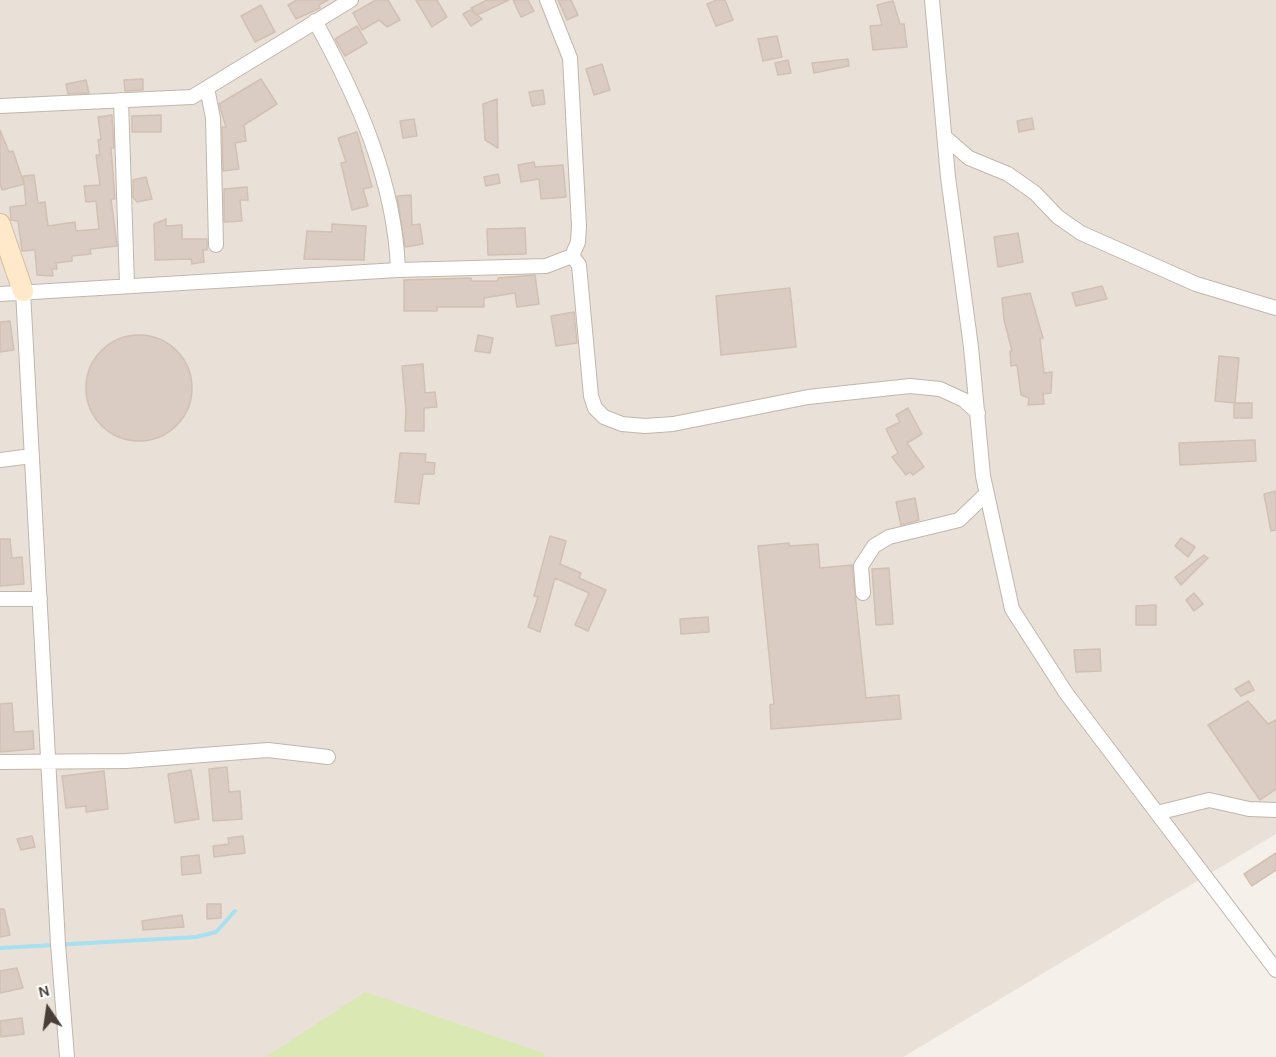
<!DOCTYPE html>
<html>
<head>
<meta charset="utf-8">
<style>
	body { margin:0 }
	#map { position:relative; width:1276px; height:1057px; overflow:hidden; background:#f5f0ea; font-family:Karla,sans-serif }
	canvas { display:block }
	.north { position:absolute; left:18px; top:979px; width:60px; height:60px; -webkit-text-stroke:4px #fff; paint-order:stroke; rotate:347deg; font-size:16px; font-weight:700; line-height:24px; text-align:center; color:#493f38 }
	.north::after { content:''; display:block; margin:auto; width:21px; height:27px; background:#493f38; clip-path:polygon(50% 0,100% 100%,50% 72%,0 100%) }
</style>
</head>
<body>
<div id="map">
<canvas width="1276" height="1057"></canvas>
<div class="north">N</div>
</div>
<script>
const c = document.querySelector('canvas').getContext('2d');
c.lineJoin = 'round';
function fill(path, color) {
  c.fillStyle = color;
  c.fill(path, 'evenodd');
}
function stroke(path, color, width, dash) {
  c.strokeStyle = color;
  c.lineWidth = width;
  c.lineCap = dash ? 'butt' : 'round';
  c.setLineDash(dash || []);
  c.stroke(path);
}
fill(new Path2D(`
	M0,0H1276V834L903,1057H0Z`), '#e9e0d8');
fill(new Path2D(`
	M365,992L544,1053L545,1057H266Z`), '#dae9b3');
stroke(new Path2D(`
	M0,948L196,937L216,932L235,911`), '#a6e0f1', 4);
const building = new Path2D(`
	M297,0H328L319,5L320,8L296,19L288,5Z
	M376,0H388L400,20L387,27L379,20L362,30L353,13Z
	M416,0H437L447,17L432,27Z
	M487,0H509L477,15L482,19L471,26L463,14L470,10L476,14L471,8Z
	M513,0H528L534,11L521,17Z
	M558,0H571L578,15L567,20Z
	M717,0H725L733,20L716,26L707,4Z
	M893,1L900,24H904L907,47L873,50L870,26L882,25L877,5Z
	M261,5L275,32L255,42L241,16Z
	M357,26L367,43L345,56L335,39Z
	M777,36L782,57L763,61L758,39Z
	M848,59L849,66L814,73L812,63Z
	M788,60L791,73L778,75L775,63Z
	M602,64L610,90L594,95L586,69Z
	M143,79V90L125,91L124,80Z
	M261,79L277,104L244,125L246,141L235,143L239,169L223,171L222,127H226L219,104Z
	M86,80L89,93L68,94L66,84Z
	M543,90L545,104L532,106L529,92Z
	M497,99L498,148L485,140L483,104Z
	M112,115L114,148H111L115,199H111L117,246L90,249L91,254L72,256V261L56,263L57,269H52L53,276L37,275L35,250L22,251L18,221L11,220L10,207L26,205L24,184L2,190L0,184V130L9,152L13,151L24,184L23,176L34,175L38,203L45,202L48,226L75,222L76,231L99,229L96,201L86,202L84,186L100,185L96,155H100L98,140L101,139L98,117Z
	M161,115V132H132V116Z
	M1032,118L1034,129L1019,132L1017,121Z
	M414,119L417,136L403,138L400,121Z
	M357,132L372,187L363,189L368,206L352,210L341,163L346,162L338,138Z
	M534,162L535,167L563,165L566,197L541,199L539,179L521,182L518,165Z
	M498,174L500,183L486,186L484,177Z
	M146,177L152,199L137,202L133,197V180Z
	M247,187L248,200H240L242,221L224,222V189Z
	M411,195L412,225L420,224L423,244L405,247L397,196Z
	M166,219V226L182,225V239H207V250H203L204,262L192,264L191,259L155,260L154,224Z
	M332,224L366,226L364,260L304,259L307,231L332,232Z
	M525,228L526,254L488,255L487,229Z
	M1018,233L1023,262L998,267L994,237Z
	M535,275L539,304L517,307L515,293L484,298V307H437V311H404V280L471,278V281H498V278Z
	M1102,286L1107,299L1076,306L1072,293Z
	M790,288L796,347L721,355L716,296Z
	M1030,293L1043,338L1040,339L1044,373L1052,372L1051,393L1043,394L1044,404L1028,405L1029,398L1021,395L1017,365L1011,366L1010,351H1012L1004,320L1002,298Z
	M574,312L577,343L556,346L551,316Z
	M10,321L14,350L0,352V322Z
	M478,335L493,338L490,353L475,351Z
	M86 388a53 53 0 1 1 106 0a53 53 0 1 1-106 0Z
	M1219,356L1239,358L1235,403L1215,401Z
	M423,364L425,393L435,392L437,407L424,408V431H405L406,411L402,366Z
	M1234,403H1252V418H1234Z
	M908,408L922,434L907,443L924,467L913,475L910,472L906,475L892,457L898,453L886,429L900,422L896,415Z
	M1255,440L1256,461L1180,465L1179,443Z
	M400,453L426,454L425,462L435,463L434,474H423L419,504L395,502Z
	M1276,491V530L1271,531L1264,494Z
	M915,498L919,520L901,525L896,502Z
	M550,536L566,541L560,564L581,573L579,578L606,590L588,631L575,625L589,593L555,578L540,632L528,627L538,597L534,596Z
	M1181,538L1195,547L1188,557L1175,546Z
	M0,539H10L12,558L22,557L24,584L0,586Z
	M789,543V546L818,544L820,568L852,565L866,698L899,695L901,719L771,729L770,705L774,704L758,546Z
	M1204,555L1208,558L1181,585L1175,577Z
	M889,568L893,624L876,625L872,569Z
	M1194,593L1203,604L1194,611L1186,600Z
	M1156,605V625H1136V606Z
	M708,617L709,632L681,634L680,619Z
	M1100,649L1101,671L1076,672L1074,650Z
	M1249,681L1254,690L1241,696L1235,689Z
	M1248,701L1268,724L1276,720V789L1260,800L1208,725Z
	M12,703L14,732L33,731L34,749L0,752V704Z
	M227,767L229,792L240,791L242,819L213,821L209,769Z
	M191,770L199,819L175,823L168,774Z
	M104,771L108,809L86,812V806L66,808L62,776Z
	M32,836L35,847L21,850L17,839Z
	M243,836L245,853L214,857L213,846L229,844L228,838Z
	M1276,853V870L1252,886L1244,874Z
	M199,855L201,873L182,875L181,857Z
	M207,904H221V918L207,919Z
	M0,909H4L10,935L0,937Z
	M182,915L184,927L143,930L142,921Z
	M17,968L23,988L0,993V971Z
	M22,1018L24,1034L1,1037L0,1021Z`);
fill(building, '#daccc2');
stroke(building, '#d2c0b2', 1.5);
const street = new Path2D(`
	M932,0L948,177L971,347L983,476L1012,609L1066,693L1276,970
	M315,21C357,97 395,181 398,270
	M207,88L213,118L216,245
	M121,100L127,285
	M0,106L192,97L351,0
	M946,138L969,158L1008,174L1035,193L1058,217L1081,233L1196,284L1276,308
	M572,256L579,265L591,396L595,408L604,417L622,424L645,426L673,424L808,397L910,386L940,389L964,400L978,413
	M23,291L58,944L67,1057
	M0,294L398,270L546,266L572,256L578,242L579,226L570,58L547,0
	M0,460L32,456
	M863,593L861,566L874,546L889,537L959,520L987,493
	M0,599H40
	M0,762L126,761L268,750L328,757
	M1157,813L1209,800L1249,809L1276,810`);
const secondary = new Path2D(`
	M0,224L23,291`);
stroke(street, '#c1b6ac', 16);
stroke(secondary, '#d8bd9c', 22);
stroke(street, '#fff', 14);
stroke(secondary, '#ffe9ca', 20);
</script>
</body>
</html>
